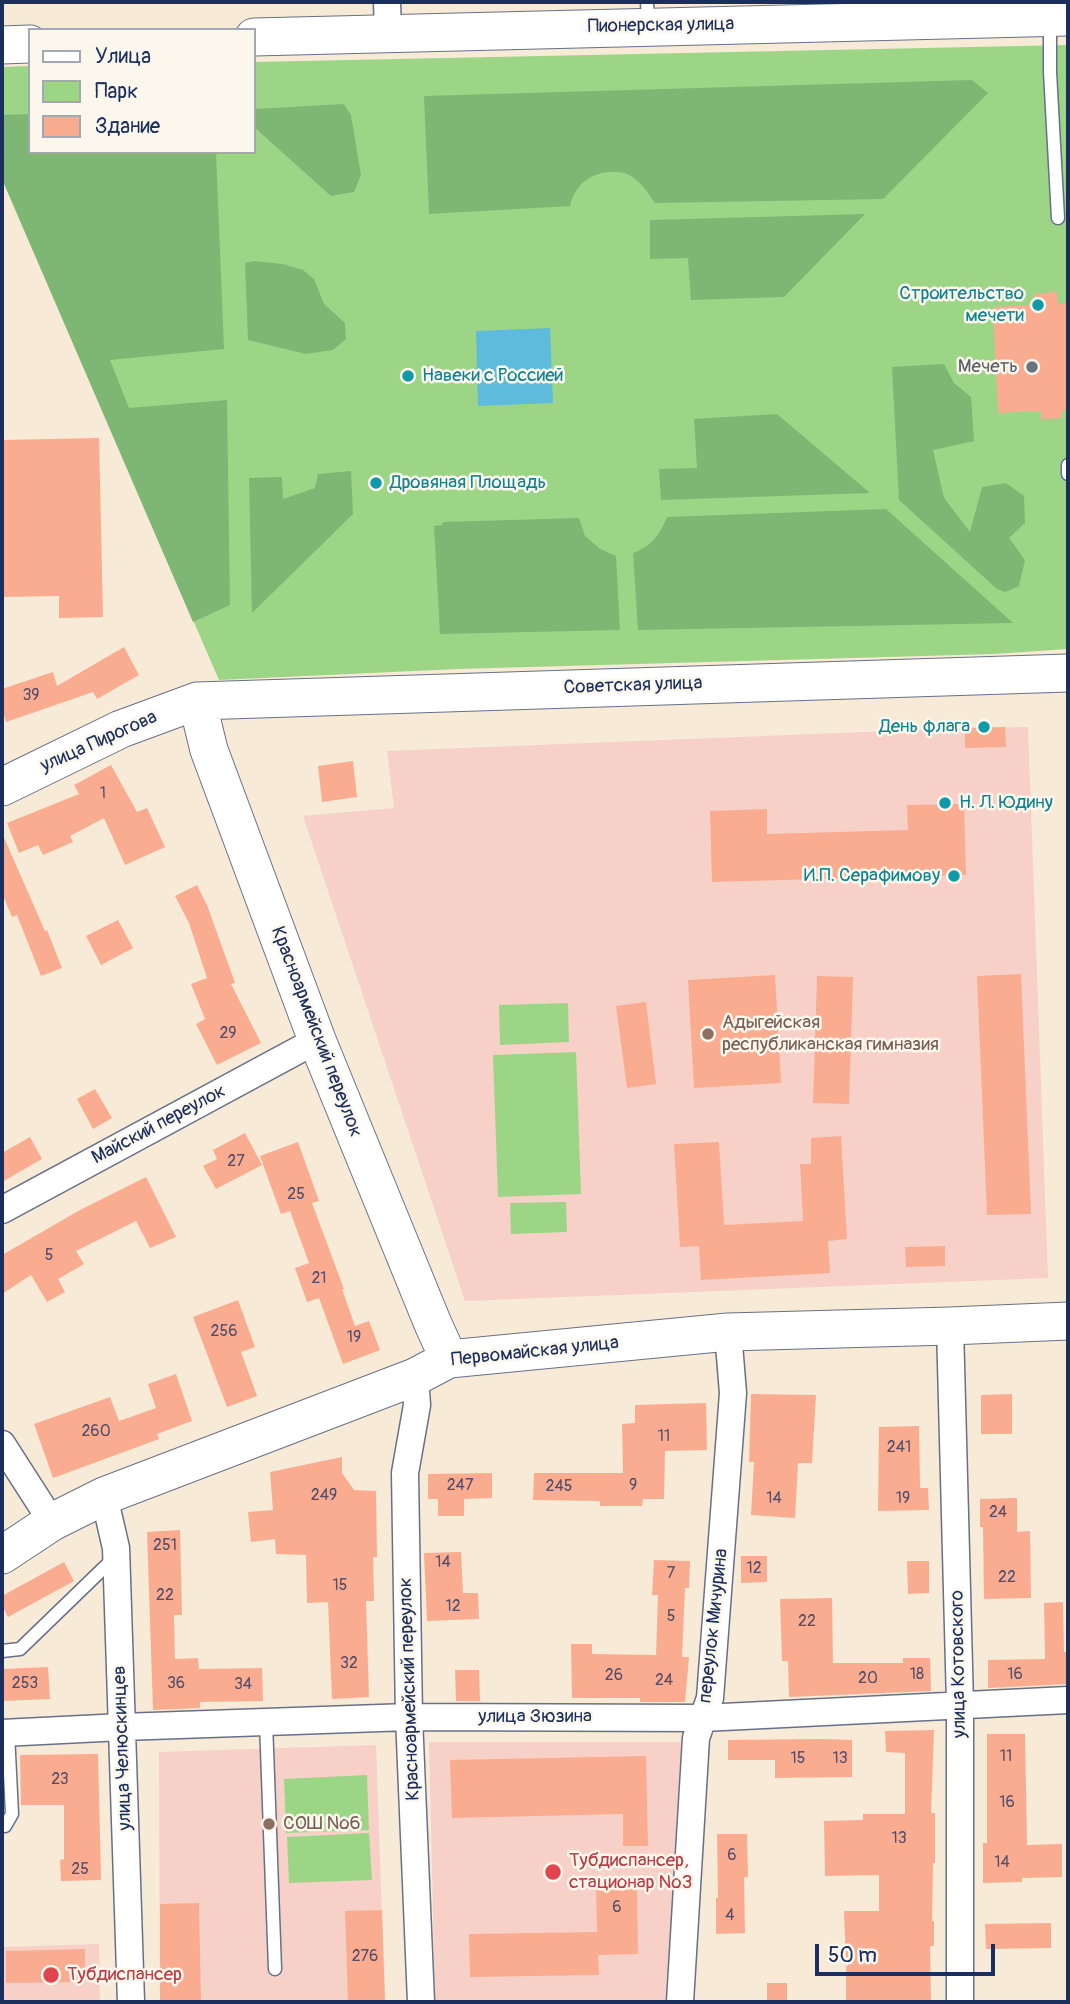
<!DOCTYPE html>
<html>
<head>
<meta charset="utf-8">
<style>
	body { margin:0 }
	#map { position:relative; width:1070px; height:2004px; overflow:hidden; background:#f7ead6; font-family:Pangolin,sans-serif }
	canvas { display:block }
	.frame { position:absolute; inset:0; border:4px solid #1b2f5e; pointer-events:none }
	.legend { position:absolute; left:28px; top:28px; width:228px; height:126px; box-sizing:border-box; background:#fbf7ec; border:2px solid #a1a7b3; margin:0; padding:9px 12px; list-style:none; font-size:21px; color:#1b2f5e }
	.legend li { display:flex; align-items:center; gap:14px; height:35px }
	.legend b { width:35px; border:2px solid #a1a7b3 }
	.scale { position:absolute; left:815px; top:1944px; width:180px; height:32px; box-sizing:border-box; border:4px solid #1b2f5e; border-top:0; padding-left:9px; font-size:21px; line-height:24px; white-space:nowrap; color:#1b2f5e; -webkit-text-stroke:5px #fbf7ec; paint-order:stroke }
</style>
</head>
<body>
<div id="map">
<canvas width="1070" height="2004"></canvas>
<div class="frame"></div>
<ul class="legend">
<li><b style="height:9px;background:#fff"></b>Улица</li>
<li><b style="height:19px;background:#9dd587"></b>Парк</li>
<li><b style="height:19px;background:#faac91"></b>Здание</li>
</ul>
<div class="scale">50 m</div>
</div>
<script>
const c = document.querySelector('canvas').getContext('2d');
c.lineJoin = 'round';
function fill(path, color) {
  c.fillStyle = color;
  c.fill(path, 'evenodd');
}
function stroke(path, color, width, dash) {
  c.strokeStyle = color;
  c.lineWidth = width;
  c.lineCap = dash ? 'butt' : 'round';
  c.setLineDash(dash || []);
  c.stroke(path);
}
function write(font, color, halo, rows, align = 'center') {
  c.font = font + ' Pangolin,sans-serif';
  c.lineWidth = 5;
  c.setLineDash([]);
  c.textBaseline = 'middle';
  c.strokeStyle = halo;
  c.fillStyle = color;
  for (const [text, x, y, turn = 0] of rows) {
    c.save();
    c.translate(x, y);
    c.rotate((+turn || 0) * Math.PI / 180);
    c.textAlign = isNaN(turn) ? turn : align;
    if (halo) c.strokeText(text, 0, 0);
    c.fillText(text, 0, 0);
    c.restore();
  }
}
fill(new Path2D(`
	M1028,727L1048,1278L465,1301L303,816L394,808L387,751L965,728Z
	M429,1742H681L667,2002H435Z
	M376,1745L385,2002H160L159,1752Z
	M99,1944L100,2002H2V1947Z`), '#f7d1c8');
fill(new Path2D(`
	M1068,45V649L994,654L458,669L219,680L2,179V67L30,66V152H254V62Z
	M568,1003L569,1042L500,1045L499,1005Z
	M576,1052L581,1194L498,1197L493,1055Z
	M566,1202L567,1232L511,1234L510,1203Z
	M367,1775L369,1830L286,1833L284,1779Z
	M369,1833L372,1880L289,1883L287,1837Z`), '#9dd587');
fill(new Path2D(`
	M972,80L988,93L883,199L655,203C648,193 641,181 629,175C611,167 586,174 576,191C573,195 571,201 570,206L429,214L424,96Z
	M344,104L351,115L361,175L354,192L331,196L254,127V109Z
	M30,114V152H216L224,349L110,360L129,408L227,400L230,605L193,622L2,179V115Z
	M865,214L784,297L691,300L688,258L650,259V220Z
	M254,261L283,264L303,270L314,279L324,304L345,323L346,339L333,350L306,354L248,340L245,263Z
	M944,364L954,383L971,397L974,441L933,450L944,498L970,532L982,487L1006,483L1024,496L1025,523L1009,538L1025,560L1019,586L1005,592L997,589L899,500L892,367Z
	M777,414L870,493L661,500L659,469L697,468L694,419Z
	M351,471L353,514L252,613L249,478L282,477L283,499L315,488L318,474Z
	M886,509L1013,623L638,630L633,553C652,546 659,536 667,517Z
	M579,518L585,536L600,549L616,556L620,630L440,634L434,526L442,525L443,522Z`), '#7eb674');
fill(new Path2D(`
	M550,328L553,403L478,406L476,331Z`), '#5ebbdc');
fill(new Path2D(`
	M1057,292L1058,304L1068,303V410L1062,411V418L1041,419V411L998,413L993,307L1035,305L1034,294Z
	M99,438L103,617L59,618V596L2,597V440Z
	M124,647L139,675L97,699L93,692L6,722L2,708V689L53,672L57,686Z
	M1005,727L1006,747L965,748V728Z
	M353,761L357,797L322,802L318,766Z
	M111,765L137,812L147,808L165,847L125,865L104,818L70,836L73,842L43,855L38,845L19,853L7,823L79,794L74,785Z
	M964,804L966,875L712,882L710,811L767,809V834L908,830L907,805Z
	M2,833L45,931L47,930L62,968L41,976L17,915L12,917L2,893Z
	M197,885L207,905L235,983L231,984L261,1043L217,1065L196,1024L205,1019L191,984L207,978L189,923L175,896Z
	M118,920L133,948L101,965L86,936Z
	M1021,974L1031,1214L987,1215L977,976Z
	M775,975L781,1083L694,1088L688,980Z
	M817,976L853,977L849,1104L813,1103Z
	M646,1002L656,1084L627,1088L616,1006Z
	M95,1089L112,1118L93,1129L77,1099Z
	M245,1133L262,1165L216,1189L203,1166L217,1159L213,1150Z
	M841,1136L847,1239L828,1241L830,1273L701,1280L699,1246L680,1247L674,1144L719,1142L724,1225L803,1221L800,1164H811V1138Z
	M30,1137L42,1159L2,1182V1153Z
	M298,1142L319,1201L312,1203L344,1289H342L355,1326L369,1321L380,1350L343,1364L319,1298L307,1302L295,1268L309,1263L290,1211L281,1214L260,1156Z
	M146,1177L176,1237L150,1248L136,1221L76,1251L84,1264L58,1279L65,1292L47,1302L31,1275L2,1294V1255L80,1210Z
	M945,1246V1266L906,1267L905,1247Z
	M238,1300L255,1347L241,1352L257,1396L227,1407L193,1317Z
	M176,1374L192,1421L157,1434L159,1439L53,1478L34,1424L110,1397L119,1421L156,1408L148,1384Z
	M751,1394L816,1395L812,1463H798L795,1518L751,1515L754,1462H749Z
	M1012,1394V1434H981V1395Z
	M706,1403L707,1450L665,1451L664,1499H643L642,1506H600V1501L533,1500L534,1473H623L622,1424L635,1423V1405Z
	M919,1426L920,1488H928L929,1510L878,1511L879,1427Z
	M342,1457V1473L354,1490L376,1491L377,1557H373L374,1601H366L369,1697L332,1699L328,1602L307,1603L306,1555L276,1554L275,1539L251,1542L248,1512L273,1510L270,1472Z
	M492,1473V1498L464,1499V1516H438V1499H428V1474Z
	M1017,1498V1532L1030,1531L1031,1598L984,1599L983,1527H980V1499Z
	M180,1530L182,1615H174L175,1659L198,1658L199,1669L262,1668L263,1701L200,1702V1708L153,1710L147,1532Z
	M461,1552L463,1593H478L479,1619L427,1621L424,1553Z
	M741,1556H767V1582L741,1583Z
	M654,1560L690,1561L689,1588H685L682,1657H689L685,1702H640V1698H572L571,1644H592V1654L656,1655L658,1595H652Z
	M907,1561H929V1593L908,1594Z
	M64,1562L74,1581L8,1617L2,1605V1596Z
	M832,1598L833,1663H903V1658H930L931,1691L789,1697L788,1661H782L780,1599Z
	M1063,1602L1064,1652H1068V1684L988,1688V1660L1045,1659L1044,1603Z
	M48,1667L50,1699L2,1701V1669Z
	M455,1670H479L480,1701H456Z
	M934,1730L931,1813H935V1863H933L932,1921H934V1946H930L931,2002H846V1962L844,1911H879V1875L825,1876L824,1821L863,1820V1814H905V1753L886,1752L885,1731Z
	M987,1734H1025L1027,1845L1062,1844V1877L1022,1878V1882L983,1883V1843H987Z
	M821,1739L852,1740V1777L775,1778V1760H728V1740Z
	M98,1754L101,1880L61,1881L60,1860L64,1859V1805H21L20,1755Z
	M646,1756L648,1846H623V1814L452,1818L450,1760Z
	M717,1834H747L748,1877H744L745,1933L716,1934V1898H718Z
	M637,1884L638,1954L598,1955L599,1975L470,1977L469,1934L597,1932L596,1885Z
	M199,1903L201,2002H160V1904Z
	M382,1910L385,2002H348L345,1911Z
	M1051,1923V1948L986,1949L985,1924Z
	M85,1949V1982L6,1983V1951Z
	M767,1983H787V2002H767Z`), '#faac91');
const lane = new Path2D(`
	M647,2L648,23
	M1050,22V72L1058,218
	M1068,465V474
	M2,1651L20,1649L114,1558
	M266,1722L275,1969
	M2,1826H5L12,1814L8,1733`);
const street = new Path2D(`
	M387,2L388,32
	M2,1210L317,1040
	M950,1326L960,1704V2002
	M415,1377L417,1405L405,1473L409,1717L421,2002
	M2,1444L52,1522
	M104,1496L116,1548L131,2002
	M2,1733L122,1727L409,1717L703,1718L1068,1700
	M680,2002L696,1738L710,1698L733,1393L728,1332`);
const secondary = new Path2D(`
	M254,37L1068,17
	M2,45L30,44
	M197,701L209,750L317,1040L433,1324L449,1359
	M2,787L121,729L197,701L1068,673
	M2,1555L52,1522L104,1496L415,1377L449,1359L728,1332L950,1326L1068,1321`);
stroke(lane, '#687088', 15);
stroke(street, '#687088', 29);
stroke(secondary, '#687088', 39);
stroke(lane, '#fff', 12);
stroke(street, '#fff', 26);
stroke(secondary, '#fff', 37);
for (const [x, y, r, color] of [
	[1038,305,7,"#0f9aa8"],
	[1032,367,7,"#6b7280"],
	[408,376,7,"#0f9aa8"],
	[376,483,7,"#0f9aa8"],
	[984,727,7,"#0f9aa8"],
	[945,803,7,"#0f9aa8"],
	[954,876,7,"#0f9aa8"],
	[708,1034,7,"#8d6e63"],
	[269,1824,7,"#8d6e63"],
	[553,1872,9,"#e0444e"],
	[51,1975,9,"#e0444e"]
]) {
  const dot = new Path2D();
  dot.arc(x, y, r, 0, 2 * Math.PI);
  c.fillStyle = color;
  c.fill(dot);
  stroke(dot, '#fbf7ec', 2.5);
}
write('16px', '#534e6b', null, [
	["39",31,696],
	["1",103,794],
	["29",228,1034],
	["27",236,1162],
	["25",296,1195],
	["5",49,1256],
	["21",319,1279],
	["256",224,1332],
	["19",354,1338],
	["260",96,1432],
	["11",664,1437],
	["241",899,1448],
	["247",460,1486],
	["9",633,1486],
	["245",559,1487],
	["249",324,1496],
	["14",774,1499],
	["19",903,1499],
	["24",998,1513],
	["251",165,1546],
	["14",443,1563],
	["12",754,1569],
	["7",671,1574],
	["22",1007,1578],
	["15",340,1586],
	["22",165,1596],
	["12",453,1607],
	["5",671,1617],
	["22",807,1622],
	["32",349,1664],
	["18",917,1675],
	["16",1015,1675],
	["26",614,1676],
	["20",868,1679],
	["24",664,1681],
	["253",25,1684],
	["36",176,1684],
	["34",243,1685],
	["11",1006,1757],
	["15",798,1759],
	["13",840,1759],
	["23",60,1780],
	["16",1007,1803],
	["13",899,1839],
	["6",732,1856],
	["14",1002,1863],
	["25",80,1870],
	["6",617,1908],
	["4",730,1916],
	["276",365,1957]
]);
write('19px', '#1b2f5e', '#fbf7ec', [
	["Пионерская улица",661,26,-1],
	["Советская улица",633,686,-2],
	["улица Пирогова",99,742,-24],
	["Красноармейский переулок",316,1032,69],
	["Майский переулок",159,1125,-28],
	["Первомайская улица",535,1352,-6],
	["переулок Мичурина",714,1626,-84],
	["улица Котовского",959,1664,-91],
	["Красноармейский переулок",410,1689,-92],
	["улица Зюзина",535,1717],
	["улица Челюскинцев",123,1748,-92]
]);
write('19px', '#0d838f', '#fbf7ec', [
	["Строительство",1024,294],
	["мечети",1024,316],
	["Навеки с Россией",422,376,"left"],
	["Дровяная Площадь",390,483,"left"],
	["День флага",970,727],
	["Н. Л. Юдину",959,803,"left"],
	["И.П. Серафимову",940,876]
], 'right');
write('19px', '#5b616d', '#fbf7ec', [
	["Мечеть",1018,367]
], 'right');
write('19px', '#785e54', '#fbf7ec', [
	["Адыгейская",722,1023],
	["республиканская гимназия",722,1045],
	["СОШ №6",283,1824]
], 'left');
write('19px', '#be3a42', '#fbf7ec', [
	["Тубдиспансер,",569,1861],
	["стационар №3",569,1883],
	["Тубдиспансер",67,1975]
], 'left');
</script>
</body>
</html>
